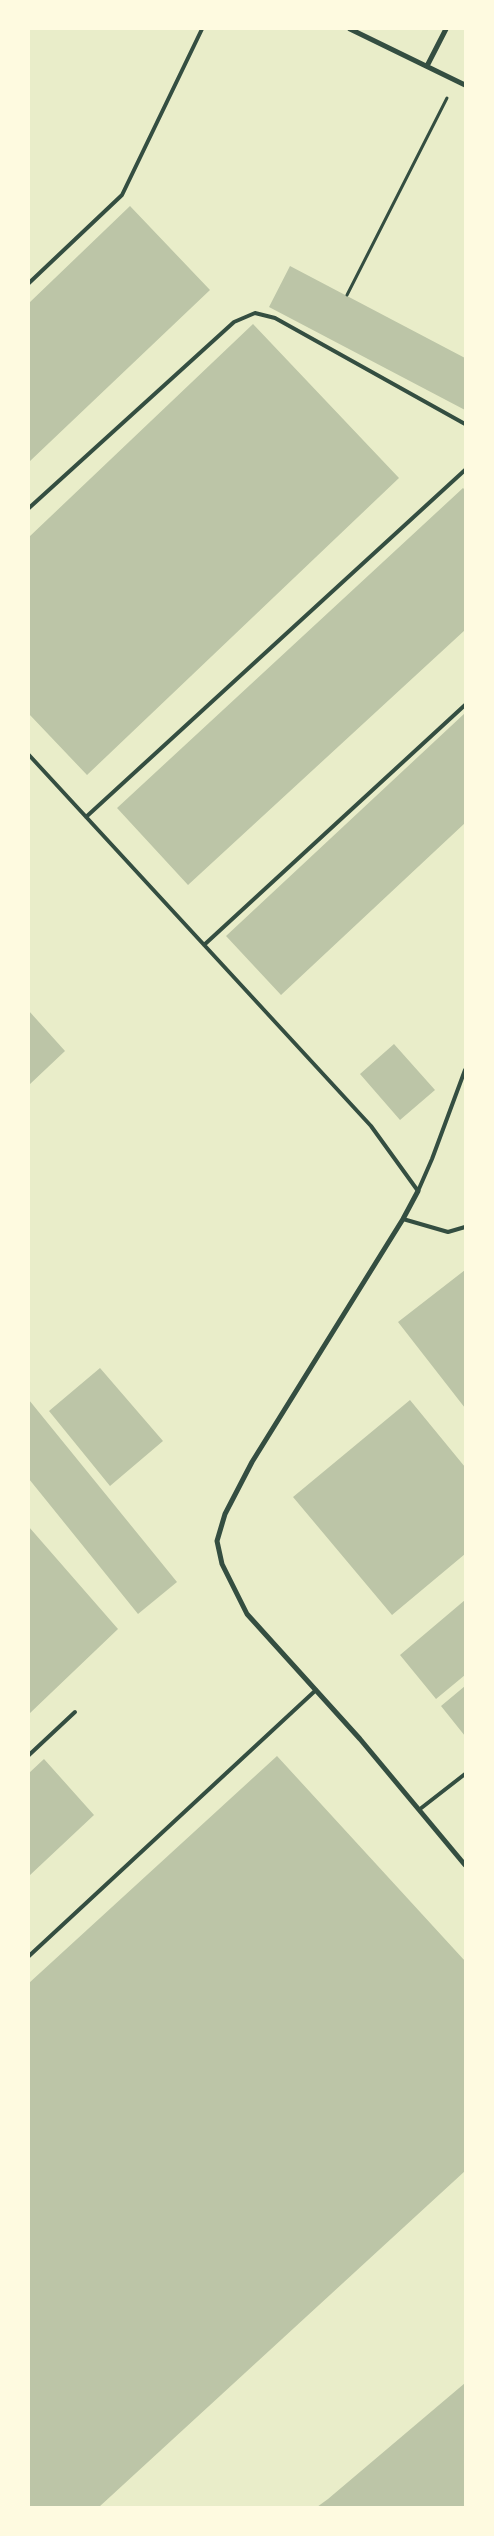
<!DOCTYPE html>
<html>
<head>
<meta charset="utf-8">
<style>
	body { margin:0 }
	#map { position:relative; width:494px; height:2536px; overflow:hidden; background:#e9edc9; font-family:"Exo 2",sans-serif }
	canvas { display:block }
	.frame { position:absolute; inset:0; border:30px solid #fefae0; pointer-events:none }
</style>
</head>
<body>
<div id="map">
<canvas width="494" height="2536"></canvas>
<div class="frame"></div>
</div>
<script>
const c = document.querySelector('canvas').getContext('2d');
c.lineJoin = 'round';
function fill(path, color) {
  c.fillStyle = color;
  c.fill(path, 'evenodd');
}
function stroke(path, color, width, dash) {
  c.strokeStyle = color;
  c.lineWidth = width;
  c.lineCap = dash ? 'butt' : 'round';
  c.setLineDash(dash || []);
  c.stroke(path);
}
fill(new Path2D(`
	M130,206L210,290L29,462V303Z
	M290,266L465,358V410L269,307Z
	M253,324L399,478L87,775L29,714V537Z
	M463,488L465,490V630L188,885L117,808Z
	M465,713V823L281,995L226,936Z
	M29,1011L65,1051L29,1085Z
	M394,1044L435,1090L400,1120L360,1074Z
	M465,1270V1408L398,1322Z
	M100,1368L163,1441L110,1486L49,1411Z
	M29,1400L177,1582L138,1614L29,1479Z
	M410,1400L465,1467V1554L392,1615L293,1497Z
	M29,1527L118,1629L29,1714Z
	M465,1600V1675L436,1699L400,1655Z
	M465,1686V1736L441,1706Z
	M277,1756L465,1961V2171L99,2507H29V1983Z
	M44,1759L94,1815L29,1876V1773Z
	M465,2383V2507H317L328,2499Z`), '#bcc5a7');
stroke(new Path2D(`
	M347,295L447,98`), '#344e41', 3);
stroke(new Path2D(`
	M29,283L122,195L202,29
	M29,508L234,322L255,313L275,318L465,424
	M29,755L371,1126L418,1191L432,1159L465,1070
	M86,817L465,470
	M204,945L465,705
	M403,1219L448,1232L465,1227
	M29,1755L75,1712
	M420,1809L465,1774
	M29,1956L316,1690`), '#344e41', 4);
stroke(new Path2D(`
	M350,29L465,85
	M427,66L446,29
	M418,1191L403,1219L252,1462L225,1514L217,1541L222,1564L247,1614L360,1739L465,1865`), '#344e41', 5);
</script>
</body>
</html>
